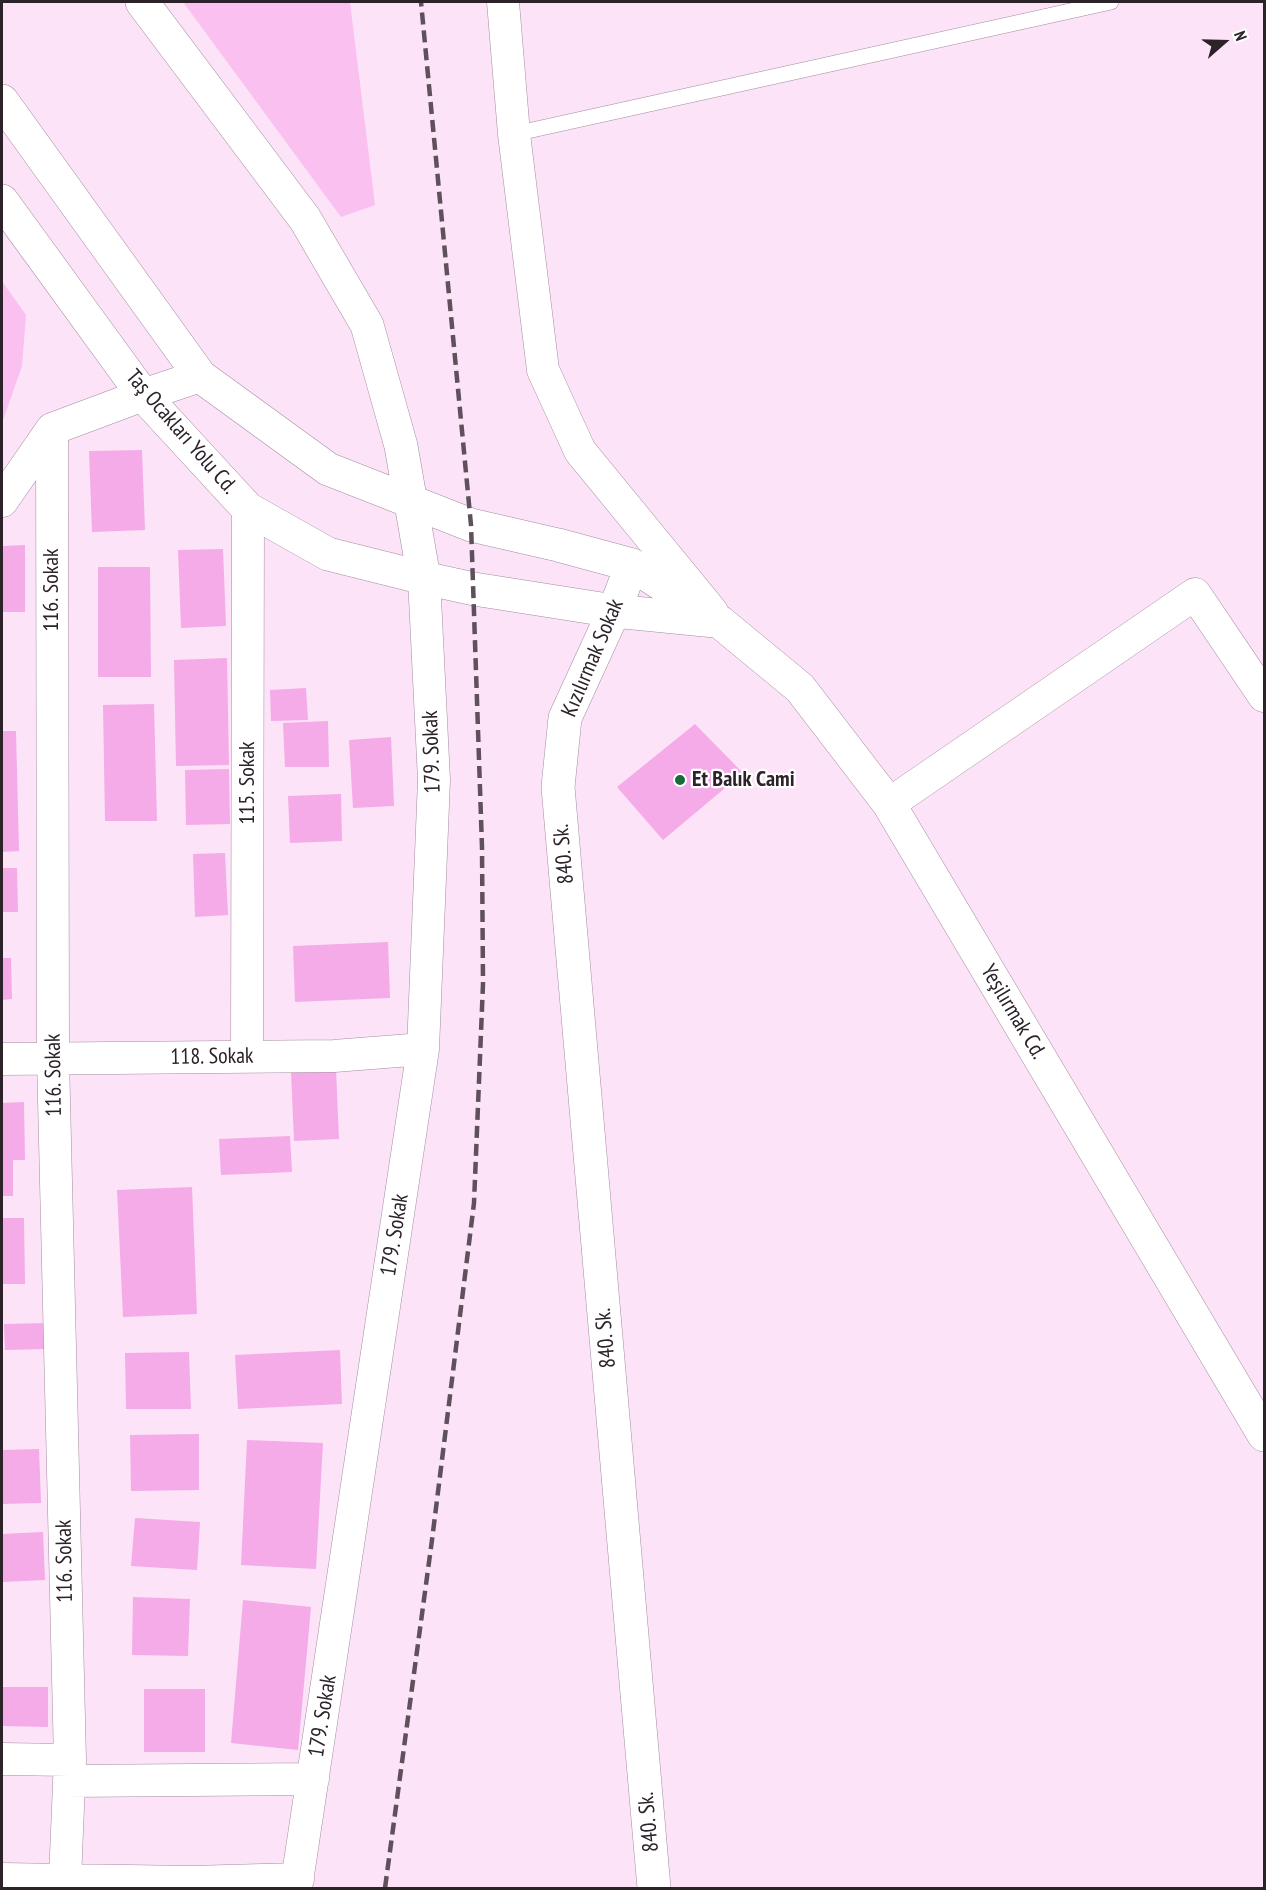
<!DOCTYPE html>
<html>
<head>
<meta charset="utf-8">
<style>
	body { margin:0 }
	#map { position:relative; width:1266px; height:1890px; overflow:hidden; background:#fce3f7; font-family:"PT Sans Narrow",sans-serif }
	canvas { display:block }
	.frame { position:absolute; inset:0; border:3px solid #2b222a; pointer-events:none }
	.north { position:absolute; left:1194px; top:12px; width:60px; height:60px; -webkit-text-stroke:4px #fff; paint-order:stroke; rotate:70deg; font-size:16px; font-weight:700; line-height:24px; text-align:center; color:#2b222a }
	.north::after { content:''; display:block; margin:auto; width:21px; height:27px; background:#2b222a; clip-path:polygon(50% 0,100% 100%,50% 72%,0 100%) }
</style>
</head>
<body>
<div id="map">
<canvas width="1266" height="1890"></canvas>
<div class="frame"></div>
<div class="north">N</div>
</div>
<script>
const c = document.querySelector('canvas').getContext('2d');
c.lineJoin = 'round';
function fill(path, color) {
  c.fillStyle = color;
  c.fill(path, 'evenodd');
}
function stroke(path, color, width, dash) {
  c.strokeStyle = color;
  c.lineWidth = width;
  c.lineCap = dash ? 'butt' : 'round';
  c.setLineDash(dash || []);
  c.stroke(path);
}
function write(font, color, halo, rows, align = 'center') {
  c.font = font + ' "PT Sans Narrow",sans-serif';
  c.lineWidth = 4.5;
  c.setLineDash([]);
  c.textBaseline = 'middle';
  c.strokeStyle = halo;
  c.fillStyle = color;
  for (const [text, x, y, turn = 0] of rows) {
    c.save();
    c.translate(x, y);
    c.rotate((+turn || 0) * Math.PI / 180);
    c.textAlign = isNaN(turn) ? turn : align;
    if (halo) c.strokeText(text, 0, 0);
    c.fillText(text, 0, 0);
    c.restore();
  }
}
fill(new Path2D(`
	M183,2H350L375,205L341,217Z
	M2,281L26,315L22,366L2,423Z`), '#fac0ef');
fill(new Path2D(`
	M142,450L145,530L92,532L89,451Z
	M25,545V612H2V546Z
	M223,549L226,626L181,628L178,550Z
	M98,567H150L151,677H98Z
	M227,658L229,765L176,766L174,660Z
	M306,688L308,720L271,721L270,690Z
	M154,704L157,821H105L103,705Z
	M328,721L329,767H285L283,723Z
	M695,724L743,773L663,840L617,787Z
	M2,731H16L19,851L2,852Z
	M391,737L394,806L353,808L349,740Z
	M229,769L230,824L186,825L185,770Z
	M341,794L342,841L290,843L288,796Z
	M225,853L228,915L195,917L193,854Z
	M2,868H17L18,912H2Z
	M388,942L390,998L295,1002L293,946Z
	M2,958H11L12,999L2,1000Z
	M336,1069L339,1139L294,1141L291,1072Z
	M24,1102L25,1160H13V1196H2V1103Z
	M290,1136L292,1172L221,1175L219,1139Z
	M192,1187L197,1314L123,1317L117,1190Z
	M2,1218H24L25,1284H2Z
	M47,1323V1349L5,1350L4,1324Z
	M340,1350L342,1404L238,1409L235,1355Z
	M189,1352L191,1409H126L125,1353Z
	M199,1434V1490L131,1491L130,1435Z
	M247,1440L323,1443L316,1569L241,1565Z
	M39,1449L41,1503L2,1504V1450Z
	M135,1518L200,1522L197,1570L131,1566Z
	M43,1532L45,1580L2,1582V1534Z
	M133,1597L190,1599L188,1656L132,1655Z
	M243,1600L311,1607L298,1750L231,1743Z
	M2,1687H48V1727L2,1726Z
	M144,1689H205V1752H144Z`), '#f4abe8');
const lane = new Path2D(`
	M514,134L1111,2`);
const street = new Path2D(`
	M503,2L514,134L543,370L580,451L712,612
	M2,501L52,429
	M889,804L1195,594L1264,696
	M247,1057L248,509
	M2,1059L334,1056L423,1049
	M2,1759L70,1760
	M69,1781L313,1779
	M2,1879L191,1882L298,1879
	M65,1879L70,1760L53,1058L52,429L143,395L200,376
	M296,1888L423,1049L434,780L424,578`);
const secondary = new Path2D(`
	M142,2L305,219L367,325L401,446L424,578
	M2,101L200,376L328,469L471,525L558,545L632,565L720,622L800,688L889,804L1264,1435
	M2,201L143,395L248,509L328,554L424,578L474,589L614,611L715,621
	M632,565L614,611L565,718L558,787L654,1888`);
stroke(lane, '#a38c9f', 16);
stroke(street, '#a38c9f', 33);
stroke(secondary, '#a38c9f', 34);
stroke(lane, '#fff', 15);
stroke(street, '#fff', 32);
stroke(secondary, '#fff', 33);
stroke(new Path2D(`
	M385,1888L432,1540L474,1203L483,984L482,847L471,525L421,2`), '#5e515c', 4.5, [12, 6]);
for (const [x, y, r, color] of [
	[680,780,6,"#196a3a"]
]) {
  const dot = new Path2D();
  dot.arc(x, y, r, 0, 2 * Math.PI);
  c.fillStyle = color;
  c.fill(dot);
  stroke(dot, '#fff', 2);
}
write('22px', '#2b222a', '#fff', [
	["Taş Ocakları Yolu Cd.",181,432,49],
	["116. Sokak",52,590,-90],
	["Kızılırmak Sokak",593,658,-67],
	["179. Sokak",432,752,-92],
	["115. Sokak",248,783,-90],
	["840. Sk.",564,854,-95],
	["Yeşilırmak Cd.",1013,1012,59],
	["118. Sokak",212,1057,-1],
	["116. Sokak",54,1075,-91],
	["179. Sokak",395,1235,-81],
	["840. Sk.",606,1338,-95],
	["116. Sokak",65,1561,-91],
	["179. Sokak",323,1716,-81],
	["840. Sk.",649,1822,-95]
]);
write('bold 22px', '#2b222a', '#fff', [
	["Et Balık Cami",692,780]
], 'left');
</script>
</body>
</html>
